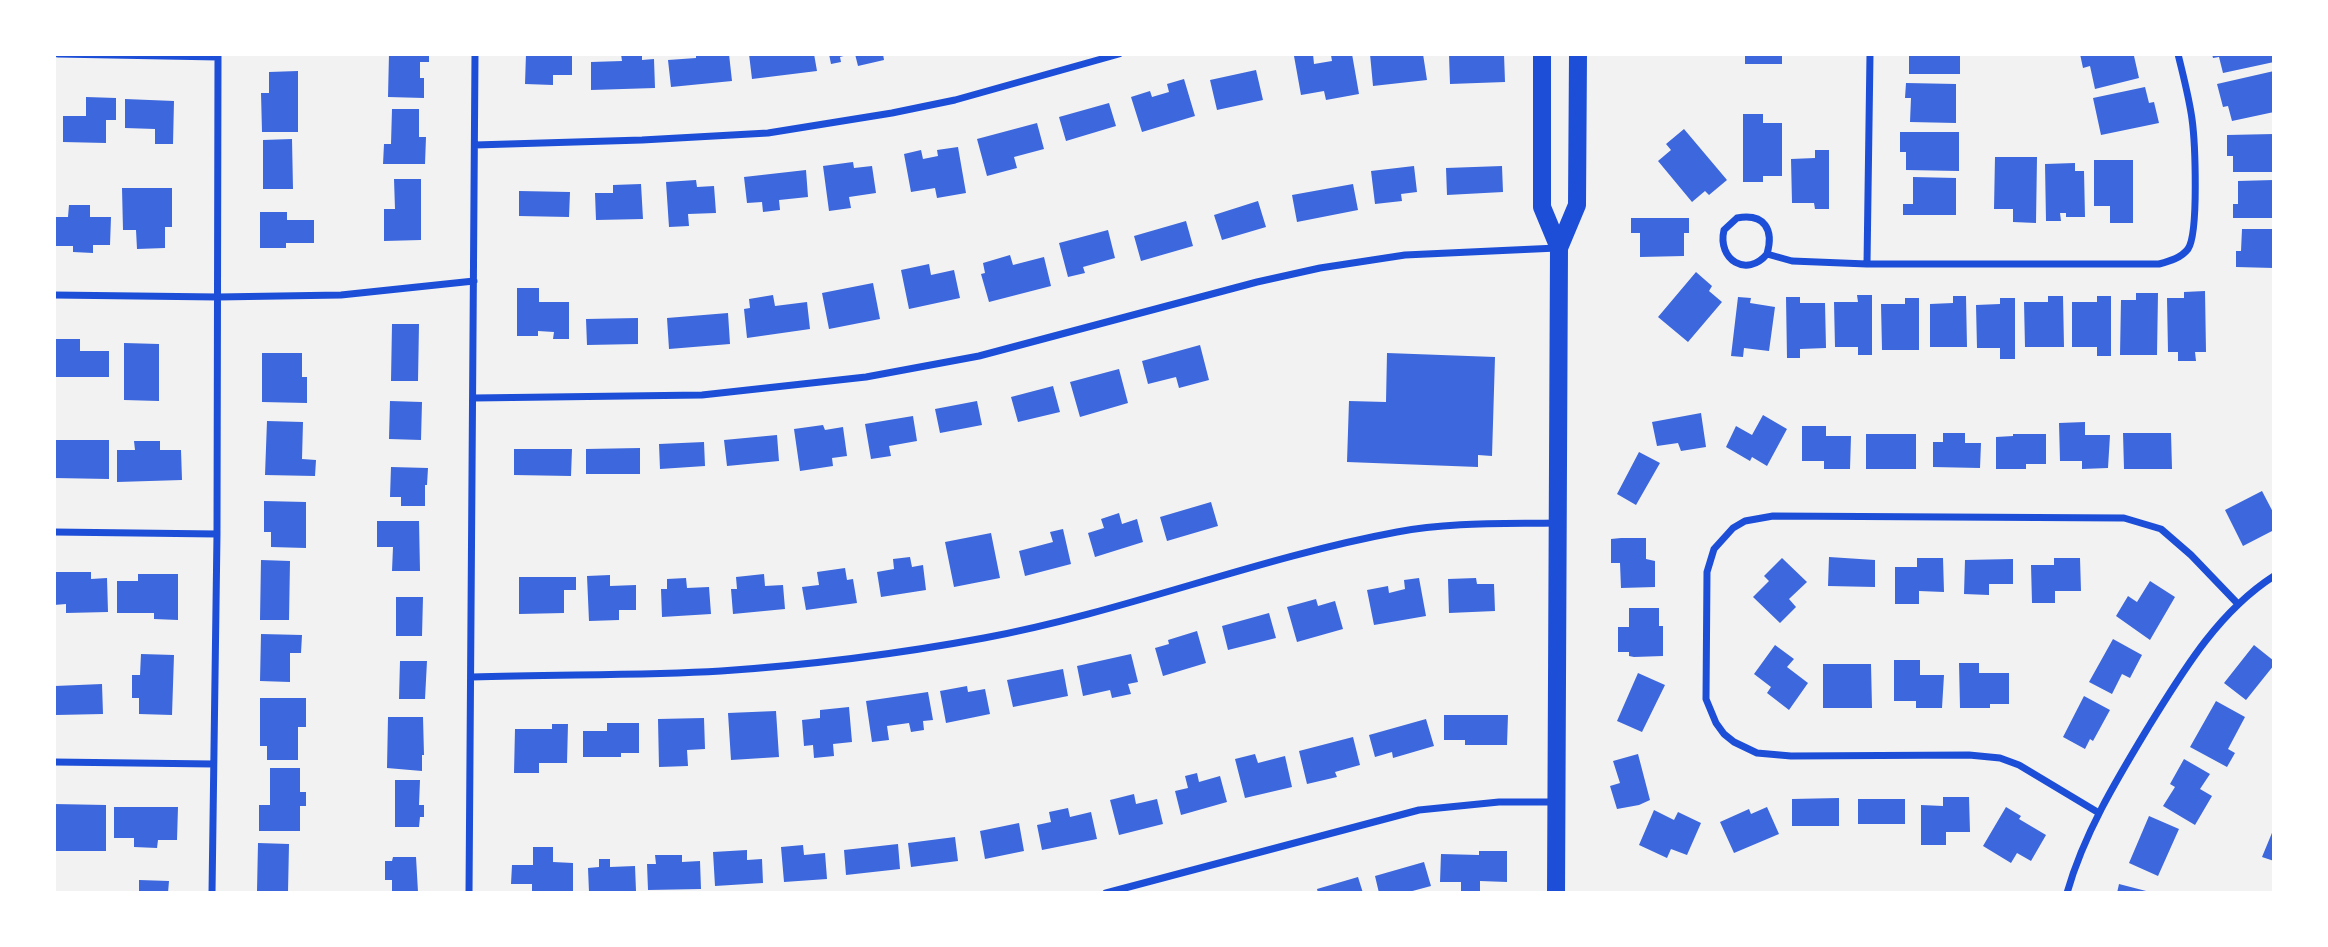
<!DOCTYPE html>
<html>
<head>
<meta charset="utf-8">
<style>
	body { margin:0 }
	#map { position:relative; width:2328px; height:947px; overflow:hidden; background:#f2f2f2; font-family:Merriweather,serif }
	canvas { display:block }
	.frame { position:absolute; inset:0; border:56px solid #fff; pointer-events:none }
</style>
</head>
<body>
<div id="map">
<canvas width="2328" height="947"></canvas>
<div class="frame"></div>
</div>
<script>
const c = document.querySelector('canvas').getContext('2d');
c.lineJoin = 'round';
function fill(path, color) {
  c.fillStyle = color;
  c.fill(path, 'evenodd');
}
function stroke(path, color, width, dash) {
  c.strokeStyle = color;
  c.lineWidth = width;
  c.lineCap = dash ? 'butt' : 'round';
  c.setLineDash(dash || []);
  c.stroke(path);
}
fill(new Path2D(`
	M389,54H429V62H420V78H424V98L388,97Z
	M526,54H572V75H553V85L525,84Z
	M621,54H642V60L654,59L655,88L591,90V62L622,61Z
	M696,54H729L732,81L671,87L668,60L696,58Z
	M749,54H814L817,71L752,79Z
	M829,54H846L847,55L840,57L841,62L831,64Z
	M855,54H883L884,60L858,66Z
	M1313,54L1314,64L1332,61L1331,55L1352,54L1359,94L1326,100L1324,91L1301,95L1294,56Z
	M1370,54H1423L1427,80L1373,86Z
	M1449,54H1504L1505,82L1450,84Z
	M1745,54H1782V64H1745Z
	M1909,54H1960V74H1909Z
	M2080,54H2139L2134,56L2139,78L2095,89L2090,66L2083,68Z
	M2212,54H2273L2274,62L2223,73L2219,57L2213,58Z
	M1256,70L1263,100L1217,110L1210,80Z
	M298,71V132H262L261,93H269V72Z
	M2274,71V112L2232,121L2228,106L2223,107L2217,84Z
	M1184,79L1195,116L1142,132L1131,97L1150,91L1152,97L1169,92L1167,84Z
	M1906,83L1956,84V123L1910,122L1911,98H1905Z
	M2145,87L2149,103L2154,102L2159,123L2101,135L2093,98Z
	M86,97L116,98V120H106V143L63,142V116H86Z
	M125,99L174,101L173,144H155V129L125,128Z
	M1109,103L1116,126L1066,141L1059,117Z
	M392,109H419V137H426L425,164H383L384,144H391Z
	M1743,114H1763V123H1782V176H1763V182H1743Z
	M1037,123L1044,149L1014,157L1017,168L987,176L977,139Z
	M1684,129L1727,180L1709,195L1705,191L1692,202L1658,161L1671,150L1666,144Z
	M1900,132H1959V171L1906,170V152H1900Z
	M2274,134V172H2233V156H2227V135Z
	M292,139L293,189H263V140Z
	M958,147L966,193L937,198L935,188L911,192L904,154L921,150L923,159L938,156L937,150Z
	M1815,150H1829V209H1815L1814,203H1792L1791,159L1815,158Z
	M1995,157H2037L2036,223L2013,222V209H1994Z
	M2094,160H2133V223H2110V206H2094Z
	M853,162L854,168L872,166L876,193L849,197L851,208L829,211L823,166Z
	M2075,163V171H2084L2085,217H2066V213H2060L2061,221H2046L2045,164Z
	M1414,166L1417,192L1401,194L1402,201L1375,204L1371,171Z
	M1502,166L1503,192L1447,195L1446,168Z
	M806,170L808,197L779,200L780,210L763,212L762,202L747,203L744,177Z
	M1913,177L1956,178V215H1903V204H1913Z
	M394,179H421V240L384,241V209H395Z
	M696,180L697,187L714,186L716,213L688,214L689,226L669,227L666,182Z
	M2274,180V218H2233V204H2238V181Z
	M641,184L643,219L596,220L595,193H613V185Z
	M1353,184L1358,210L1297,222L1292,195Z
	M122,188H172V227H165V248L137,249L136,230H123Z
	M519,191L570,192L569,217L519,216Z
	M1258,201L1266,227L1222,240L1214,215Z
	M69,205H90V217H111L110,245H93V253L73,252V246H54V217H68Z
	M260,212H287V220H314V243H286V248H260Z
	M1631,218H1689V233H1684V256L1640,257V233H1631Z
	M1186,221L1193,246L1141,261L1134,236Z
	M2242,229H2274V268L2236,267V251H2241Z
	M1108,230L1115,258L1083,267L1085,273L1068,277L1059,243Z
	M1010,255L1013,265L1044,257L1051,286L989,302L981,274L985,273L983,263Z
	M929,264L931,275L954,270L960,298L909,309L901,270Z
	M1696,272L1712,286L1709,291L1722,302L1688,342L1658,317Z
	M873,283L880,319L829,329L822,293Z
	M517,288H539V302H569V339H553L554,332L538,331V336H517Z
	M2205,291L2206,352H2195L2196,361H2178V352H2168L2167,298H2184V292Z
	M2136,293H2158L2157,355H2120L2121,300H2136Z
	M773,295L775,306L807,302L810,329L747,338L744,309L750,308L749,299Z
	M1857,295H1872V355H1858V347H1835L1834,302H1858Z
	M1953,296H1966L1967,347H1930V304L1953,303Z
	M2048,296H2063L2064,347H2025L2024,302H2048Z
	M2097,296H2111V356H2097V347H2072V302H2097Z
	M1738,297L1751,298L1750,303L1775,307L1769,351L1744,348L1743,357L1731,356Z
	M1786,297H1800V303H1825L1826,348L1800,349V358H1787Z
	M1905,298H1919V350H1882L1881,304H1905Z
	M2000,298H2015V359H2000V348H1977L1976,305L2000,304Z
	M728,313L730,344L669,349L667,318Z
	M638,318V344L587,345L586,319Z
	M392,324H419L418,381H391Z
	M54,339H80V351H109V377H54Z
	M124,343L159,344V401L124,400Z
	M1200,345L1209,380L1179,388L1176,377L1148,384L1142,361Z
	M262,353H302V377H307V403L262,402Z
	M1387,353L1495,357L1492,456L1478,455V467L1347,462L1349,401L1386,402Z
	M1119,369L1128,403L1080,417L1070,382Z
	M1053,386L1060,412L1018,422L1011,397Z
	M390,401L422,402L421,440L389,439Z
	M977,401L982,425L940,433L935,409Z
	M1701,413L1706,447L1681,451L1678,443L1657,446L1652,422Z
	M1763,415L1787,429L1767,466L1752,457L1750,461L1726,447L1736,426L1752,435Z
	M913,416L917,441L889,446L891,456L871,459L865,424Z
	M267,421L303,422L302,459L316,460L315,476L265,475Z
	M2085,422V435H2110L2108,468L2082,469V461H2060L2059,423Z
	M823,425L825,430L843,427L847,456L832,458L833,466L800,471L794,429Z
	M1802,426H1826V436H1851L1850,469H1824V461H1802Z
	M1943,433H1965V443H1981L1980,468L1933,467V442H1943Z
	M2123,433H2171L2172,469H2124Z
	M1866,434H1916V469H1866Z
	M2013,434H2046V464H2026V469H1996V437L2013,436Z
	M777,435L779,461L727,466L724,440Z
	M54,440H109V479L54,478Z
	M134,441H160V450H181L182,480L117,482V450H135Z
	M704,442L705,466L660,469L659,444Z
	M640,448V474H586V449Z
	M514,449H572L571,476L514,475Z
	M1639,452L1660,463L1636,505L1617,494Z
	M391,467L428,468L427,485H425V506H401V497H390Z
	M2262,491L2274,514V530L2243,546L2225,510Z
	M264,501L306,502V548L271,547V532H264Z
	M1211,502L1218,526L1167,541L1160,517Z
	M1119,513L1122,524L1137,519L1143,542L1095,557L1088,533L1104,528L1101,519Z
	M377,521H419L420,571H392L393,547H377Z
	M1063,529L1071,564L1025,576L1019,551L1053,542L1050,532Z
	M991,533L1000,578L954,587L945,542Z
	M1621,538H1646V559L1655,561V587L1621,588L1620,563H1611V539Z
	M910,557L912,567L923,565L926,590L881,597L877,572L894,569L893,559Z
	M1829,557L1875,560V587L1828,586Z
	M1782,558L1807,582L1789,599L1796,607L1780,623L1753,597L1769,581L1764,576Z
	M1917,558H1943L1944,592L1919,591V604H1895V567H1917Z
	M2054,558H2080L2081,591H2055V603H2032L2031,565H2054Z
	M2013,559V584H1989V595L1964,594L1965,560Z
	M261,560L290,561L289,620H260Z
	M845,568L847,580L853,579L857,603L806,610L802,587L819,585L817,572Z
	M54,572H91V579L107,578L108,612L66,613V604L54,605Z
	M138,574H178V620L154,619V613H117V581H138Z
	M764,574L765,586L783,585L785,609L733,614L731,589H737L736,577Z
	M610,575V586L636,585V610H619V620L589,621L587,576Z
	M519,577H576V590H564V613L519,614Z
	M686,578L687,588L709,587L711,614L662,617L661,589H667V579Z
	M1419,578L1426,616L1374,625L1367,590L1388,586L1389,593L1405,589L1404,580Z
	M1476,578L1477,584H1494L1495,611L1449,613L1448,579Z
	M2150,581L2175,597L2150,640L2116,616L2128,596L2137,602Z
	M396,597H423L422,636H396Z
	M1316,599L1318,606L1335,601L1343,629L1297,642L1287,607Z
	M1629,608H1659V626H1663V656L1634,657L1629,656V652H1618V627H1629Z
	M1269,613L1276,638L1228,650L1222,626Z
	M1197,631L1206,663L1163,676L1155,648L1169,644L1168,640Z
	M261,634L302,635L301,653H290V682L260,681Z
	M2113,639L2142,655L2130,678L2122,674L2112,694L2089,682Z
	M1775,645L1794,659L1787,667L1808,683L1789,710L1767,693L1771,687L1754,674Z
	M2254,645L2274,661V665L2246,700L2224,683Z
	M141,654L174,655L172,715L139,714V698H132V675H140Z
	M1131,654L1138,682L1128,684L1131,694L1112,698L1110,690L1083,696L1077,666Z
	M1894,660H1920V675H1944L1942,708H1916V701H1894Z
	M400,661H427L425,699H399Z
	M1959,663H1979V673H2009V704H1990V708H1960Z
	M1823,664H1871L1872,708H1823Z
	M1063,669L1068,696L1013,707L1007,680Z
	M1638,673L1665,685L1642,732L1617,721Z
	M102,684L103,714L56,715L55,686Z
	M967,686L968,692L985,689L990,714L946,723L940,691Z
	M928,692L933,720L923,721L924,730L911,732L909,723L887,726L889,740L872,742L866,701Z
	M2084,696L2110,710L2093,741L2090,739L2085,749L2063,737Z
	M260,698H306V727H298V760H267V746H260Z
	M2216,701L2245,717L2228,749L2235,753L2227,767L2190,747Z
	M849,707L852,742L833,744L834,756L814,758L813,745L804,746L802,720L820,718V710Z
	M776,711L779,757L731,760L728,713Z
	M1444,715H1508L1507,745H1465V740H1444Z
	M388,717H423L424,755H422V771L387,768Z
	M704,718L705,749L687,750L688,766L659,767L658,719Z
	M1426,719L1434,746L1393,758L1392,752L1375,757L1369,735Z
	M607,723H639V753H621V757H583V731H607Z
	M552,724H568L567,763H539V773H514L515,729H552Z
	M1353,737L1360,765L1335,772L1337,777L1307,784L1299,751Z
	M1255,754L1258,763L1285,756L1292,787L1245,798L1235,759Z
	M1638,754L1650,800L1639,805L1617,809L1610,786L1620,783L1613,761Z
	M2184,759L2210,774L2200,789L2212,796L2195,825L2163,806L2175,787L2170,784Z
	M270,768H300V792H306V806H300V831H259V805H270Z
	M1197,773L1199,782L1220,776L1227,802L1181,815L1175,791L1188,788L1185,776Z
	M395,780H420L419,805H424V817H420L419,827H395Z
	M1134,794L1136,804L1157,799L1163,824L1119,835L1110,800Z
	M1943,797H1969L1970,832H1946V845H1921V805L1943,806Z
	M1839,798V826H1792V799Z
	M1858,799H1905V824H1858Z
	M54,804L106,805V851H54Z
	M114,807H178L177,840H158L157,848L134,847V838H114Z
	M1767,807L1779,834L1734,853L1720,822L1749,809L1751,814Z
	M2006,807L2021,816L2019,819L2046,835L2031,861L2017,853L2011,863L1983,846Z
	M1068,808L1070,817L1091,812L1097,839L1042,850L1037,825L1051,822L1049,812Z
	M1654,810L1674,820L1678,812L1701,823L1687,855L1671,849L1667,858L1639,845Z
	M2149,816L2179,829L2158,876L2129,863Z
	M1019,823L1024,851L985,859L980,831Z
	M2274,828V861L2262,857Z
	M955,837L958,861L911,867L908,843Z
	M258,843L289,844L288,892L257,891Z
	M898,844L900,869L846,875L844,850Z
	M803,845L804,855L825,853L827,879L784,882L781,847Z
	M533,847H553V862L573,863V892H532V884H511L512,865H533Z
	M747,850V860L762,859L763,883L715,886L713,852Z
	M1479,851H1507V882L1480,881V893H1461V882H1440L1441,854L1479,855Z
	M655,855H682V862L700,861L701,889L648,890L647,864H656Z
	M393,857H416L418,892L392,893V880H385V861H392Z
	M599,859H610V867L635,866L636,891L589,892L588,868L599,867Z
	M1424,862L1431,886L1405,893H1379L1375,876Z
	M1358,877L1363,893H1318L1317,889Z
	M139,880L169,881L168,893H139Z
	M2119,884L2150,892V893H2117Z`), '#3d67dc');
stroke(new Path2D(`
	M58,54L218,57
	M475,145L642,140L768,133L892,113L955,100L1119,54
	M1767,254C1747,278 1717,260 1724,230L1737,218C1765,213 1774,230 1767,254L1792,261L1867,264H2159C2170,261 2181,258 2188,249C2199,233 2195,141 2192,119C2189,97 2183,75 2178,54
	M1867,264L1870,54
	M54,295L218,297L341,295L474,281
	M474,398L702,395L866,377L979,356L1257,282L1320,268L1405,255L1557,248
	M54,532L217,534
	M472,677C555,674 638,676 721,671C809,665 898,654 984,638C1124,612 1257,558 1397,532C1449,522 1504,524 1557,523
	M54,762L213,764
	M2099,813L2019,765L2000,758L1969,755L1791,756L1757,753L1734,742L1724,734L1716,723L1706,699L1707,572L1714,549L1733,528L1745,521L1773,516L2124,518L2161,529L2191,555L2238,604
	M212,893L217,534L218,54
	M469,893L475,54
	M1106,893L1419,810L1499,802H1556
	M2067,893C2084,833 2117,779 2149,726C2183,671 2218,612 2274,576`), '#1d4ed8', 7);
stroke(new Path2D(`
	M1542,54V207L1559,248
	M1556,893L1559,248L1577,205L1578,54`), '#1d4ed8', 18);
</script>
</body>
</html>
